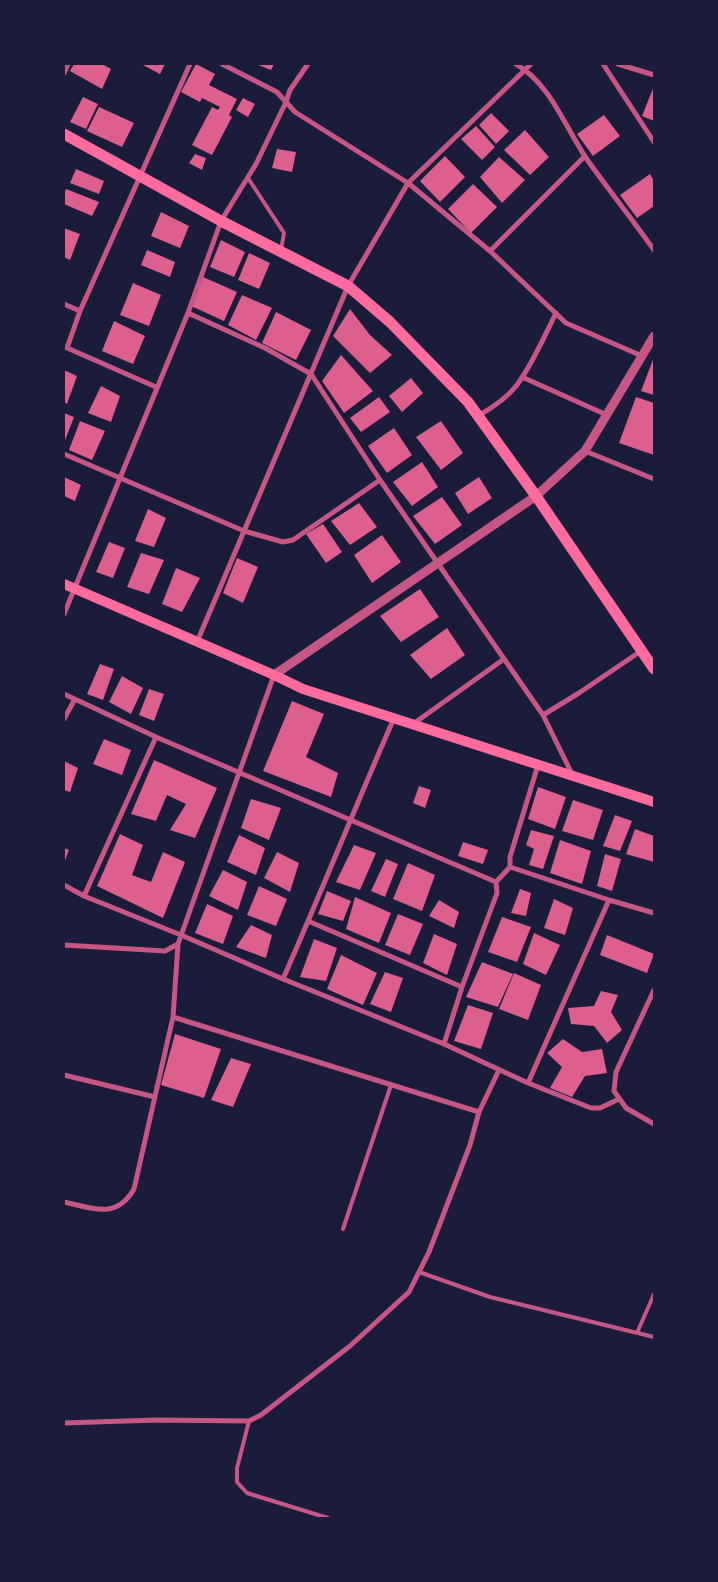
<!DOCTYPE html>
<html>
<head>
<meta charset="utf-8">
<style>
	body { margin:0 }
	#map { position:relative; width:718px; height:1582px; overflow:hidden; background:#1b1b3a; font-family:Roboto,sans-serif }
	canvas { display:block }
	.frame { position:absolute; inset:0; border:65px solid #1b1b3a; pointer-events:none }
</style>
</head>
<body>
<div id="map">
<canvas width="718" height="1582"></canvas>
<div class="frame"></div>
</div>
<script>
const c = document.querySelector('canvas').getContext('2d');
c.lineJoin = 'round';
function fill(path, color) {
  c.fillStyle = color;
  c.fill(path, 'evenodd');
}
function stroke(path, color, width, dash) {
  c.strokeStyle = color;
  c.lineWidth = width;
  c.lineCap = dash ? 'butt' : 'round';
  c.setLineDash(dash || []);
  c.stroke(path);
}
fill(new Path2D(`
	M74,64H102L111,69L102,89L70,71Z
	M141,64H165L160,74Z
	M196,64L215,74L209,85L237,99L229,115L232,117L212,155L192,145L212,107L218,110L220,107L202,98L200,102L181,92Z
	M256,64H274L271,70Z
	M654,86V121L642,116Z
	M83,97L98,104L86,129L70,122Z
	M243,98L255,104L248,117L236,110Z
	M99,107L134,123L122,147L87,131Z
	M491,113L509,131L496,144L479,125Z
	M604,115L620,136L593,156L577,134Z
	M476,126L495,147L482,160L461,139Z
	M525,130L549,157L530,175L504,150Z
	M277,149L296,152L292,172L272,168Z
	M195,154L206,158L202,170L189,163Z
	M445,156L465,177L440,202L420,181Z
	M499,157L525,180L502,203L480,177Z
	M76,169L104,181L99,194L70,183Z
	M650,174L654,181V206L637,218L620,195Z
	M473,184L497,207L471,233L448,209Z
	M66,189L99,202L92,216L64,204V195Z
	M161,212L189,226L180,248L151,236Z
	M64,228L80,234L70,260L64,257Z
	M221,240L245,252L234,277L210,267Z
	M147,250L175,262L170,277L141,265Z
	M249,253L270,263L259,289L238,280Z
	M203,277L237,292L224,321L191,306Z
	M133,283L161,295L149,326L120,315Z
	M242,295L272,308L256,340L228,325Z
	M350,309L370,335L392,355L370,373L333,336Z
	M276,312L311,330L296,360L262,343Z
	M114,321L145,336L133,364L102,351Z
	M341,355L373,391L344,413L322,381Z
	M654,357V395L641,391Z
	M64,370L77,376L67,404L64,402Z
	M411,378L423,393L402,412L389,396Z
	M101,386L120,396L111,422L88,413Z
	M379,397L390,412L361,432L350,418Z
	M636,397L654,403V455L619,443Z
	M64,413L74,417L64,443Z
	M80,421L105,431L92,460L69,450Z
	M441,421L463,453L441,470L416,437Z
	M394,428L412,455L387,473L368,446Z
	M422,462L438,487L412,506L393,482Z
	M64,477L81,485L75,501L64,496Z
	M479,477L492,498L468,514L455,493Z
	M442,497L462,525L435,544L413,516Z
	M359,503L377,527L350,545L331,521Z
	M148,509L166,518L154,547L135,541Z
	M323,524L342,552L326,563L306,534Z
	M382,535L401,562L372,583L354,555Z
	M109,542L125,548L113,578L96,572Z
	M141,553L164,560L149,594L127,587Z
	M237,558L258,567L243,603L223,593Z
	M176,568L200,578L182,612L162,604Z
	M420,589L439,617L401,642L380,616Z
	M447,628L465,655L431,679L410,655Z
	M100,664L114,669L103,700L87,694Z
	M122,676L143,688L131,714L109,702Z
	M149,689L164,694L154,721L139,715Z
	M292,701L324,714L306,757L338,773L331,797L263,771Z
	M104,739L131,750L122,775L93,764Z
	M154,760L217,788L195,838L170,830L186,804L167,795L156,821L131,814Z
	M64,761L78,768L70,792L64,790Z
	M419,786L431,790L425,808L413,803Z
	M538,787L566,797L555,829L528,819Z
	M251,799L281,808L269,840L241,828Z
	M573,800L603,810L593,840L562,831Z
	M615,815L632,821L620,851L603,846Z
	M635,829L654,836V862L626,854Z
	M531,830L554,836L543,869L529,865L534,849L526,845Z
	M120,834L143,845L132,875L151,882L163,852L185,862L163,918L97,886Z
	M239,835L265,848L256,875L227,862Z
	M560,840L591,851L582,884L550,873Z
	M463,842L488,850L483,864L458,856Z
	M354,845L376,853L360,890L336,882Z
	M64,848L69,850L64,863Z
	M277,852L299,863L290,892L264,878Z
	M605,854L621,859L612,891L597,886Z
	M386,859L398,864L385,897L371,891Z
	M408,863L435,875L422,911L393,899Z
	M223,870L247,882L238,910L209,896Z
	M259,886L287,899L276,926L247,915Z
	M520,889L531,893L526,916L511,913Z
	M327,891L351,901L343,921L318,914Z
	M355,897L391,913L379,943L346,929Z
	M554,899L573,908L565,935L544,928Z
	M439,900L459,912L454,928L429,916Z
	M207,904L233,916L223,944L195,933Z
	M398,914L423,924L410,955L385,945Z
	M502,917L531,927L517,962L488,952Z
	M251,925L272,935L266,958L236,947Z
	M534,933L560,945L546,975L523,964Z
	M434,934L457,944L447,975L423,963Z
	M607,935L654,954L647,973L600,955Z
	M314,939L337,948L326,981L300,977Z
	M341,955L377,973L363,1005L327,989Z
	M482,962L513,974L498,1007L466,997Z
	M385,972L403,978L391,1012L370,1004Z
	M514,973L541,985L528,1020L499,1009Z
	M601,991L618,995L611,1012L622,1030L607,1043L594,1026L571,1024L568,1008L594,1006Z
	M468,1005L493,1013L481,1049L454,1041Z
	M175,1034L221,1049L204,1098L161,1085Z
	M563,1039L582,1052L602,1049L607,1073L585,1076L572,1097L550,1088L562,1067L547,1053Z
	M231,1058L251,1064L233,1107L211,1100Z`), '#dd5f8e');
stroke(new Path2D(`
	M248,178L284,233L281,250
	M343,1229L391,1085
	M419,1272L490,1297L654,1337
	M637,1333L654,1294
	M249,1421L237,1468V1482L247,1493L328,1518`), '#c65784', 4);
stroke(new Path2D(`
	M222,64L277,92L295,112L408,183L490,251L566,323L642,356
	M516,64C551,85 564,125 586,158C608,189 632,219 654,250
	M603,64L654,142
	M618,64L654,75
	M64,73L68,64
	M490,251L585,156
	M64,304L80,311
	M188,313L265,348L311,374L380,480L543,715L573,776
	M65,347L156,387
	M67,348L80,311L190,64
	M522,377L607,415
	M478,416C492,408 507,398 517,385C533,363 544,337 556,313
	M585,451L654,479
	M64,454L244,531L283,542L293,540L380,480
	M64,614L188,313L221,221L256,164L286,102L290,90L308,64
	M197,642L348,286L408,183L531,64
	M64,694L156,737L496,882
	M543,715L579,693L641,651
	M64,719L75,699
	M413,724L504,659
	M510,867L609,900L654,913
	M64,885L84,896L181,935L283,979L444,1044L528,1083L591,1108H600L619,1099
	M84,896L156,737
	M308,921L462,987
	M64,945L165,951L178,944
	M283,979C321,893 356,805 394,718
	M654,990L616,1072L614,1091L626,1108L654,1124
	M173,1017L479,1112
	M444,1044L462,987L497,893L496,882L510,867V857L538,765
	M64,1075L155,1097
	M528,1083L609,900
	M64,1202C93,1208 116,1220 134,1189L173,1017L178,944L274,675
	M64,1423L157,1420L249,1421L261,1415L350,1346L409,1292L429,1252L470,1145L479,1112L499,1070`), '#c65784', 5);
stroke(new Path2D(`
	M274,675L536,496L585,451L654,336`), '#c65784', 9);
stroke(new Path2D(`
	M64,584L274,675L303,689L654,802`), '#ff6b9d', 10);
stroke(new Path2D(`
	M64,134L221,221L348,286L390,322L468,402L536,496L654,669`), '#ff6b9d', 11);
</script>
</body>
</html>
